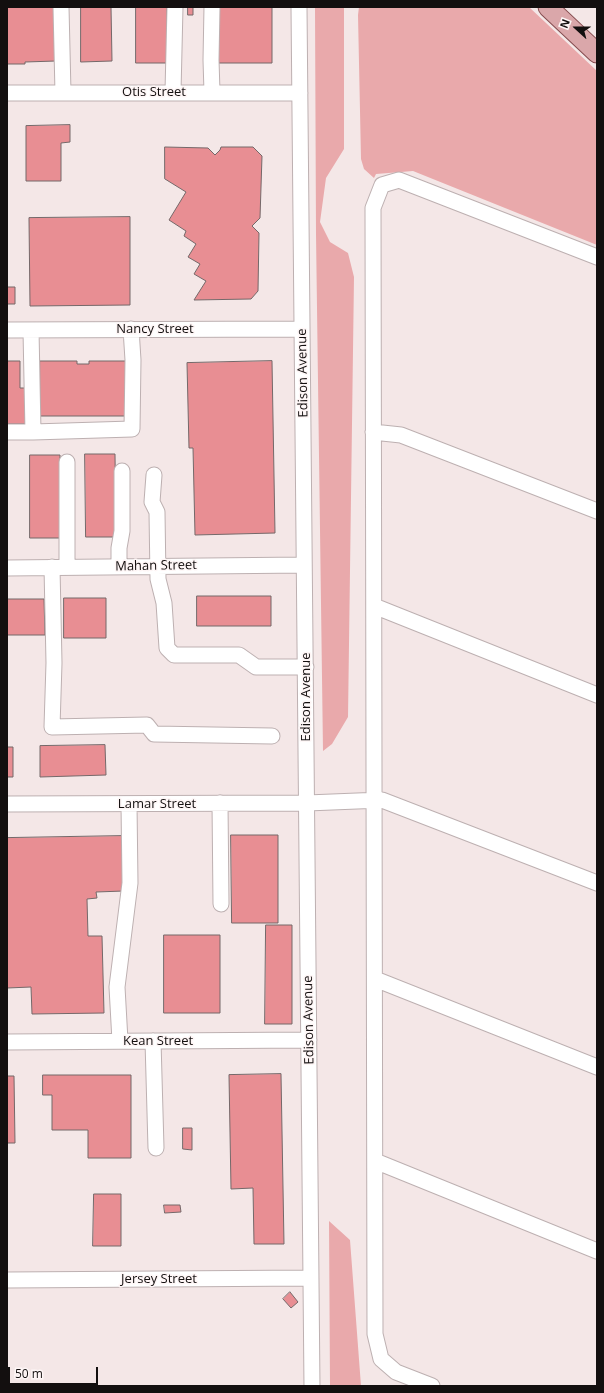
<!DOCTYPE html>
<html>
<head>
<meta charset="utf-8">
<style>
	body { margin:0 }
	#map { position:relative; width:604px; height:1393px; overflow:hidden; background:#f4e7e7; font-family:"Open Sans",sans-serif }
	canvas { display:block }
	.frame { position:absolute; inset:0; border:8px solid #130f0f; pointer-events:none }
	.north { position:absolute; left:556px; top:8px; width:40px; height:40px; -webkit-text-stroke:3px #fef6f6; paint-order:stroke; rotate:291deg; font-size:11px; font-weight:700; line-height:16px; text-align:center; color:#130f0f }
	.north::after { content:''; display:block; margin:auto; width:14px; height:18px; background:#130f0f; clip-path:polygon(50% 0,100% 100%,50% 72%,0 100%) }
	.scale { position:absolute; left:8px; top:1367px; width:90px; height:18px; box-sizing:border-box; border:2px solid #130f0f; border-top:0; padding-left:5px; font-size:12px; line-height:14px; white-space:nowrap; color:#130f0f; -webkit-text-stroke:3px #fef6f6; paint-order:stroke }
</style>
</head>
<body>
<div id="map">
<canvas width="604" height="1393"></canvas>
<div class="frame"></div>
<div class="north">N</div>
<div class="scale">50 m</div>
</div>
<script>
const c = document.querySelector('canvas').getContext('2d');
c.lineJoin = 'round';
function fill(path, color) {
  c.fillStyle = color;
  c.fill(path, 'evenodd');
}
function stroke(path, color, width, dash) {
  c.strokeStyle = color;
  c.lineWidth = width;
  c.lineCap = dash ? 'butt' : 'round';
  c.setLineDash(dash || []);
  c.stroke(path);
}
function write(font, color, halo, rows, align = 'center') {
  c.font = font + ' "Open Sans",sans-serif';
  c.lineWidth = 3;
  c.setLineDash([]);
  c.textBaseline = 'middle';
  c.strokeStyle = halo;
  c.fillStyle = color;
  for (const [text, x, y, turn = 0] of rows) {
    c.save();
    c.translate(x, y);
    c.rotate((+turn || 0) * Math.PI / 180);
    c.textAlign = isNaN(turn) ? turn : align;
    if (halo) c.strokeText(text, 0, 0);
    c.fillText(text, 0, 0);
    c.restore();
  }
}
fill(new Path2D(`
	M315,7H344V149L326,178L320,222L330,242L348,253L354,277L348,717L332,744L323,751L316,234Z
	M359,7H529L597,71V245L413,171L376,174L374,178L364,169L361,159L358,15Z
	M329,1221L350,1240L361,1386H330Z`), '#e9a9ab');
const building = new Path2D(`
	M7,7H54L56,61L25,62V64H7Z
	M81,7H111L112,61L81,62Z
	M136,7H167L168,63H136Z
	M188,7H193V15H188Z
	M218,7H272V63H219Z
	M70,125V142L61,143V181H26V126Z
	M165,147L208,148L215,155L220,150L221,147H253L262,156L260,218L252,226L259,233L258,291L251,299L194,300L206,281L194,274L200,264L188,257L196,244L184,236L186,231L169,220L186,192L165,179Z
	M130,217V305L30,306L29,218Z
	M7,287H15V304H7Z
	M7,361H20V388H28V424H7Z
	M40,361H77V364H89V361H129V416H40Z
	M272,361L275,533L195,535L193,448H189L187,363Z
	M85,454H115L116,537H86Z
	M30,455H60V538H30Z
	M197,596H271V626H197Z
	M64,598H106V638H64Z
	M7,599H44L45,635H7Z
	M105,745L106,775L40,777V746Z
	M7,747H13V777H7Z
	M231,835H278V923H232Z
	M122,836L124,891L96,892L97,898L87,899L88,936H102L104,1013L32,1014L31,987L7,988V838Z
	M266,925H292V1024H265Z
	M164,935H220V1013H164Z
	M281,1074L284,1244H254L253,1188L231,1189L229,1075Z
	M43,1075H131V1158H88V1130H52V1095H43Z
	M7,1076H14L15,1143H7Z
	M183,1128H192V1150L183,1149Z
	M94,1194H121V1246H93Z
	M164,1205H180L181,1212L165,1213Z
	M290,1292L298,1302L291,1308L283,1299Z`);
fill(building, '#e88e93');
stroke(building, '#746869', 1);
const minor = new Path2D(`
	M61,7L63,93
	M212,7L211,60L212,92
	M299,7L312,1386
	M173,92L175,7
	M7,93H300
	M7,330L302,329
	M7,432H33L31,330
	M33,432L132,429L133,360L131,329
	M373,432L401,435L597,511
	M154,475L152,502L157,512L158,579L164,603L167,648L174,655H239L256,667H306
	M52,567L54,663L52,727L147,725L154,734L272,736
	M67,567V462
	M119,567V548L122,531V471
	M7,568L304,565
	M374,606L597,695
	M220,803L221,904
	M7,804L307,803L382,800L597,883
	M375,979L597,1067
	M120,1041L117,987L130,883L129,804
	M153,1041L156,1148
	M7,1042L309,1040
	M375,1161L597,1251
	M7,1280L311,1278
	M432,1386L396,1372L381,1359L375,1334L373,208L382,185L399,180L597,257`);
const major = new Path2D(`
	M548,7L597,53`);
stroke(minor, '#bdb0b1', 17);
stroke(major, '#844c4f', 21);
stroke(minor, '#fff', 15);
stroke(major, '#daa7aa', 19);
write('13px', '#130f0f', '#fef6f6', [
	["Otis Street",154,92],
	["Nancy Street",155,329],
	["Edison Avenue",303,373,-91],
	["Mahan Street",156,566,-1],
	["Edison Avenue",306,697,-90],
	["Lamar Street",157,804],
	["Edison Avenue",309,1020,-91],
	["Kean Street",158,1041],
	["Jersey Street",159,1279]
]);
</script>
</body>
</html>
